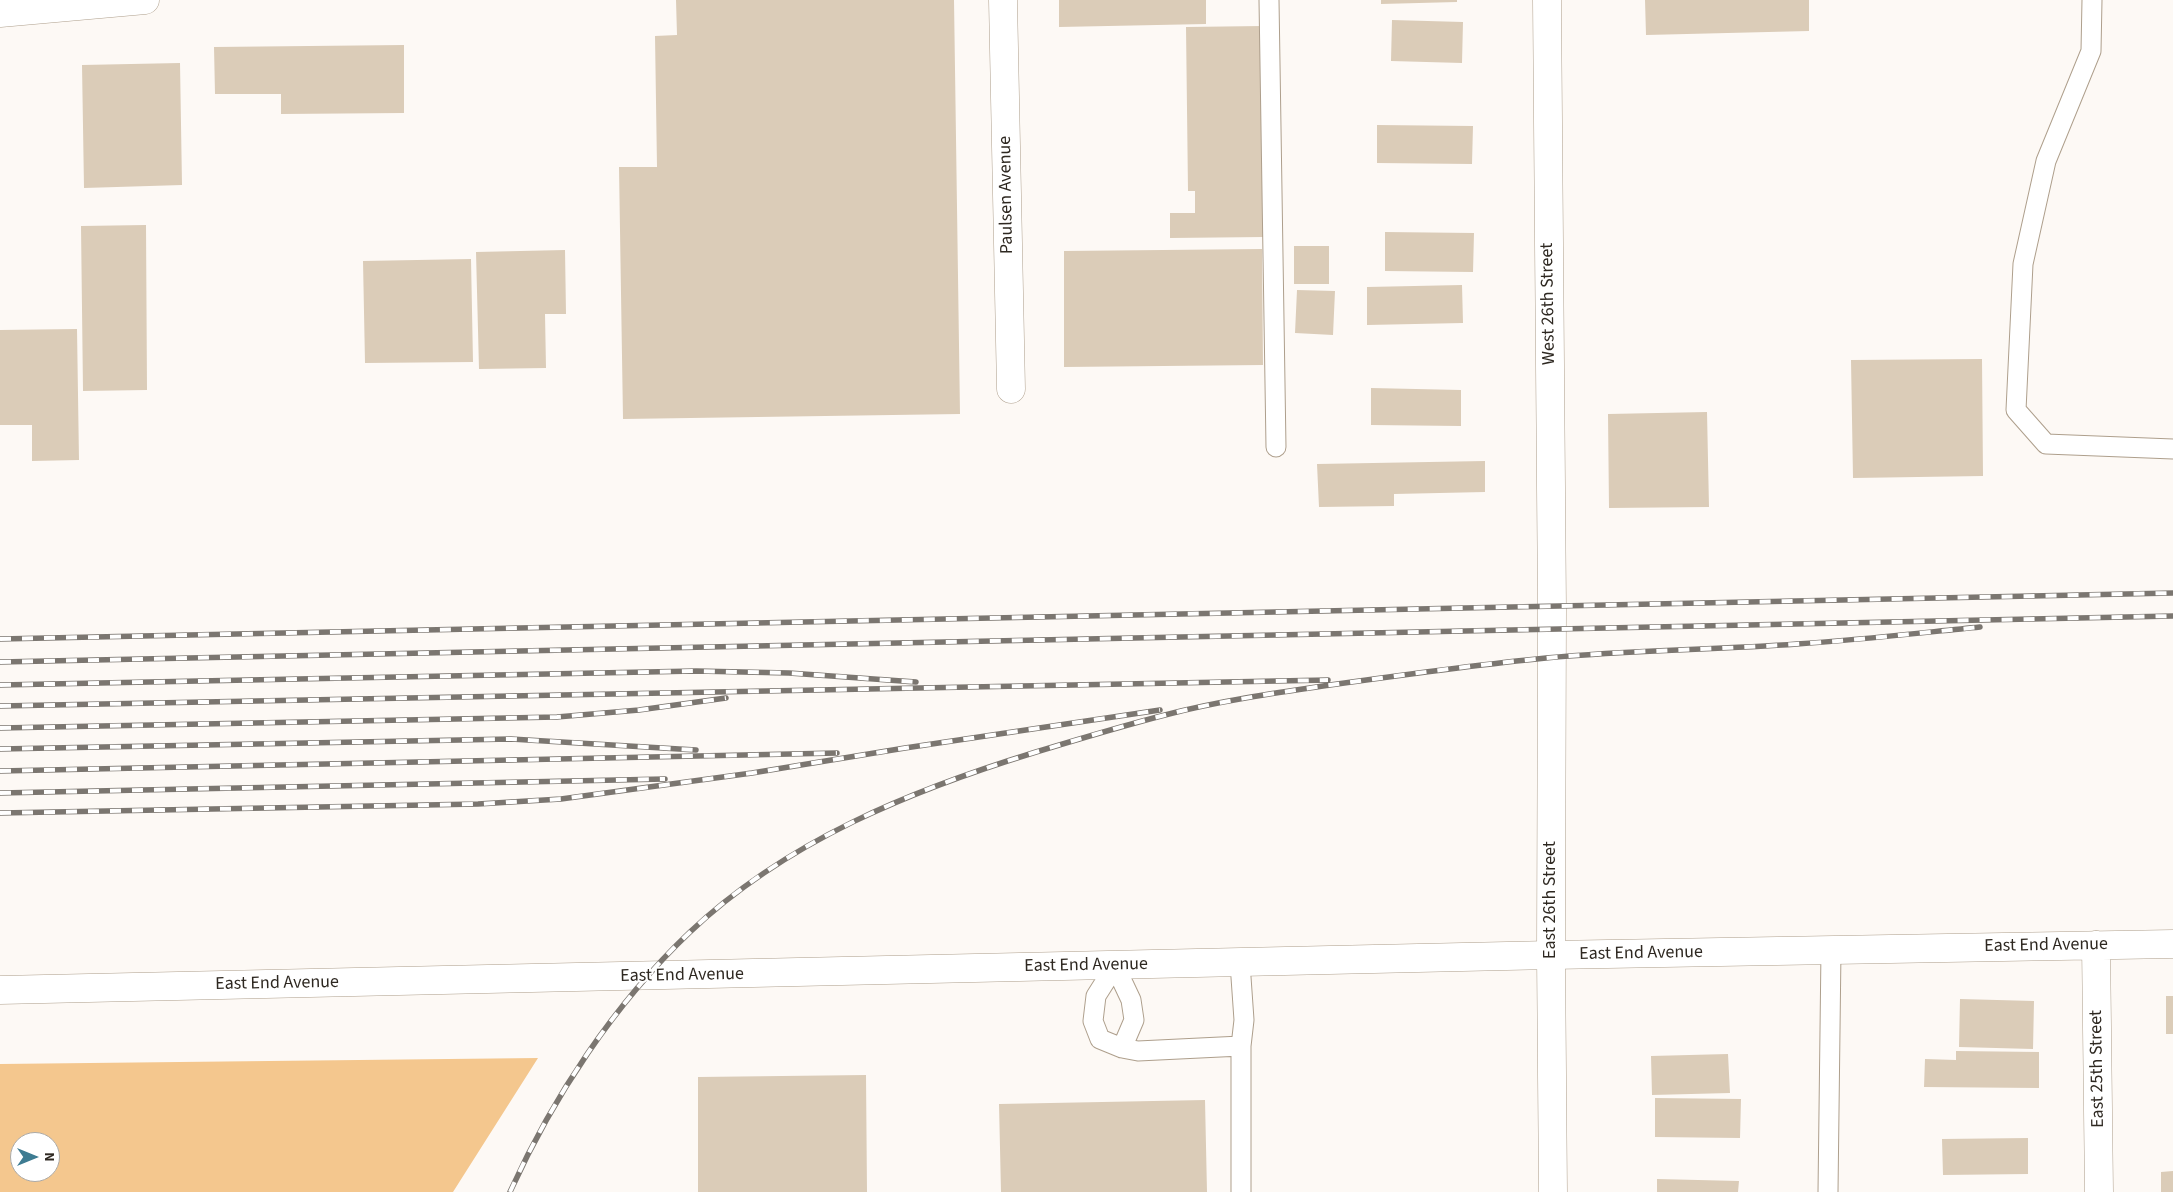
<!DOCTYPE html>
<html>
<head>
<meta charset="utf-8">
<style>
	body { margin:0 }
	#map { position:relative; width:2173px; height:1192px; overflow:hidden; background:#fdf9f5; font-family:"Source Sans 3",sans-serif }
	canvas { display:block }
	.north { position:absolute; left:10px; top:1132px; width:50px; height:50px; box-sizing:border-box; background:#fff; border:1px solid #aba9a6; border-radius:50%; rotate:90deg; font-size:14px; font-weight:700; line-height:20px; text-align:center; color:#2e2821 }
	.north::after { content:''; display:block; margin:auto; width:18px; height:22px; background:#3e7c92; clip-path:polygon(50% 0,100% 100%,50% 72%,0 100%) }
</style>
</head>
<body>
<div id="map">
<canvas width="2173" height="1192"></canvas>
<div class="north">N</div>
</div>
<script>
const c = document.querySelector('canvas').getContext('2d');
c.lineJoin = 'round';
function fill(path, color) {
  c.fillStyle = color;
  c.fill(path, 'evenodd');
}
function stroke(path, color, width, dash) {
  c.strokeStyle = color;
  c.lineWidth = width;
  c.lineCap = dash ? 'butt' : 'round';
  c.setLineDash(dash || []);
  c.stroke(path);
}
function write(font, color, halo, rows, align = 'center') {
  c.font = font + ' "Source Sans 3",sans-serif';
  c.lineWidth = 4;
  c.setLineDash([]);
  c.textBaseline = 'middle';
  c.strokeStyle = halo;
  c.fillStyle = color;
  for (const [text, x, y, turn = 0] of rows) {
    c.save();
    c.translate(x, y);
    c.rotate((+turn || 0) * Math.PI / 180);
    c.textAlign = isNaN(turn) ? turn : align;
    if (halo) c.strokeText(text, 0, 0);
    c.fillText(text, 0, 0);
    c.restore();
  }
}
fill(new Path2D(`
	M538,1058L453,1192H0V1064ZM20,1142H50V1172H20Z`), '#f4c78e');
fill(new Path2D(`
	M676,0H954L960,414L623,419L619,167H657L655,36L677,35Z
	M1059,0H1206V24L1059,27Z
	M1381,0H1457V2L1381,4Z
	M1645,0H1809V31L1646,35Z
	M1392,20L1463,22L1462,63L1391,61Z
	M1262,26L1264,237L1170,238V213H1195V191H1188L1186,27Z
	M404,45V113L281,114V94H215L214,47Z
	M180,63L182,185L84,188L82,65Z
	M1377,125L1473,126L1472,164L1377,163Z
	M146,225L147,390L83,391L81,226Z
	M1385,232L1474,233L1473,272L1385,271Z
	M1294,246H1329V284H1294Z
	M1262,249L1263,365L1064,367V251Z
	M565,250L566,314H545L546,368L479,369L476,252Z
	M471,259L473,362L365,363L363,261Z
	M1462,285L1463,323L1367,325V287Z
	M1297,290L1335,291L1333,335L1295,333Z
	M77,329L79,460L32,461V425H0V330Z
	M1982,359L1983,476L1853,478L1851,360Z
	M1371,388L1461,390V426L1371,425Z
	M1707,412L1709,507L1609,508L1608,414Z
	M1485,461V492L1394,494V506L1319,507L1317,464Z
	M2166,996H2173V1034H2166Z
	M1960,999L2034,1001L2033,1049L1959,1047Z
	M1956,1051L2039,1052V1088L1924,1087L1925,1059L1956,1060Z
	M1728,1054L1730,1093L1652,1095L1651,1056Z
	M866,1075L867,1192H698V1077Z
	M1655,1098L1741,1099L1740,1138L1655,1137Z
	M1205,1100L1207,1192H1001L999,1104Z
	M2028,1138V1174L1943,1175L1942,1139Z
	M2173,1171V1192H2161V1172Z
	M1657,1179L1739,1181L1738,1192H1657Z`), '#dbccb8');
const service = new Path2D(`
	M1269,0L1276,447
	M2092,0L2091,51L2046,161L2023,264L2016,410L2046,444L2173,449
	M1241,1046V1192
	M1122,1048L1100,1039L1093,1021L1096,996L1115,966L1131,1000L1134,1020L1122,1048L1138,1051L1241,1046L1244,1020L1240,963
	M1828,1192L1831,950`);
const minor = new Path2D(`
	M1003,0L1011,389
	M0,13L145,0
	M2096,945L2099,1192
	M0,990L1551,955L2173,944`);
const tertiary = new Path2D(`
	M1547,0L1552,608L1551,955L1553,1192`);
stroke(service, '#ae9f8c', 21);
stroke(minor, '#ae9f8c', 29);
stroke(tertiary, '#ae9f8c', 29);
stroke(service, '#fff', 19);
stroke(minor, '#fff', 28);
stroke(tertiary, '#fff', 28);
const rail = new Path2D(`
	M0,639L2173,593
	M0,662L2173,616
	M0,685L696,671L789,673L916,682
	M0,706L1328,680
	M0,728L557,717L639,710L726,698
	M0,749L511,739L696,750
	M0,771L837,753
	M0,793L665,779
	M0,813L478,804L561,799L752,773L905,748L1160,710
	M510,1192C553,1097 614,1004 690,932C786,841 912,790 1036,752C1079,739 1122,726 1165,715C1219,701 1275,693 1330,685C1402,675 1474,665 1546,658C1629,650 1713,650 1797,644C1858,640 1919,633 1980,627`);
stroke(rail, '#7b7670', 5.5);
stroke(rail, '#fff', 4, [11]);
write('18px', '#2e2821', '#fff', [
	["Paulsen Avenue",1007,195,-91],
	["West 26th Street",1549,304,-91],
	["East 26th Street",1551,900,-90],
	["East End Avenue",2046,946,-1],
	["East End Avenue",1641,954,-1],
	["East End Avenue",1086,966,-1],
	["East End Avenue",682,976,-1],
	["East End Avenue",277,984,-1],
	["East 25th Street",2098,1069,-91]
]);
</script>
</body>
</html>
